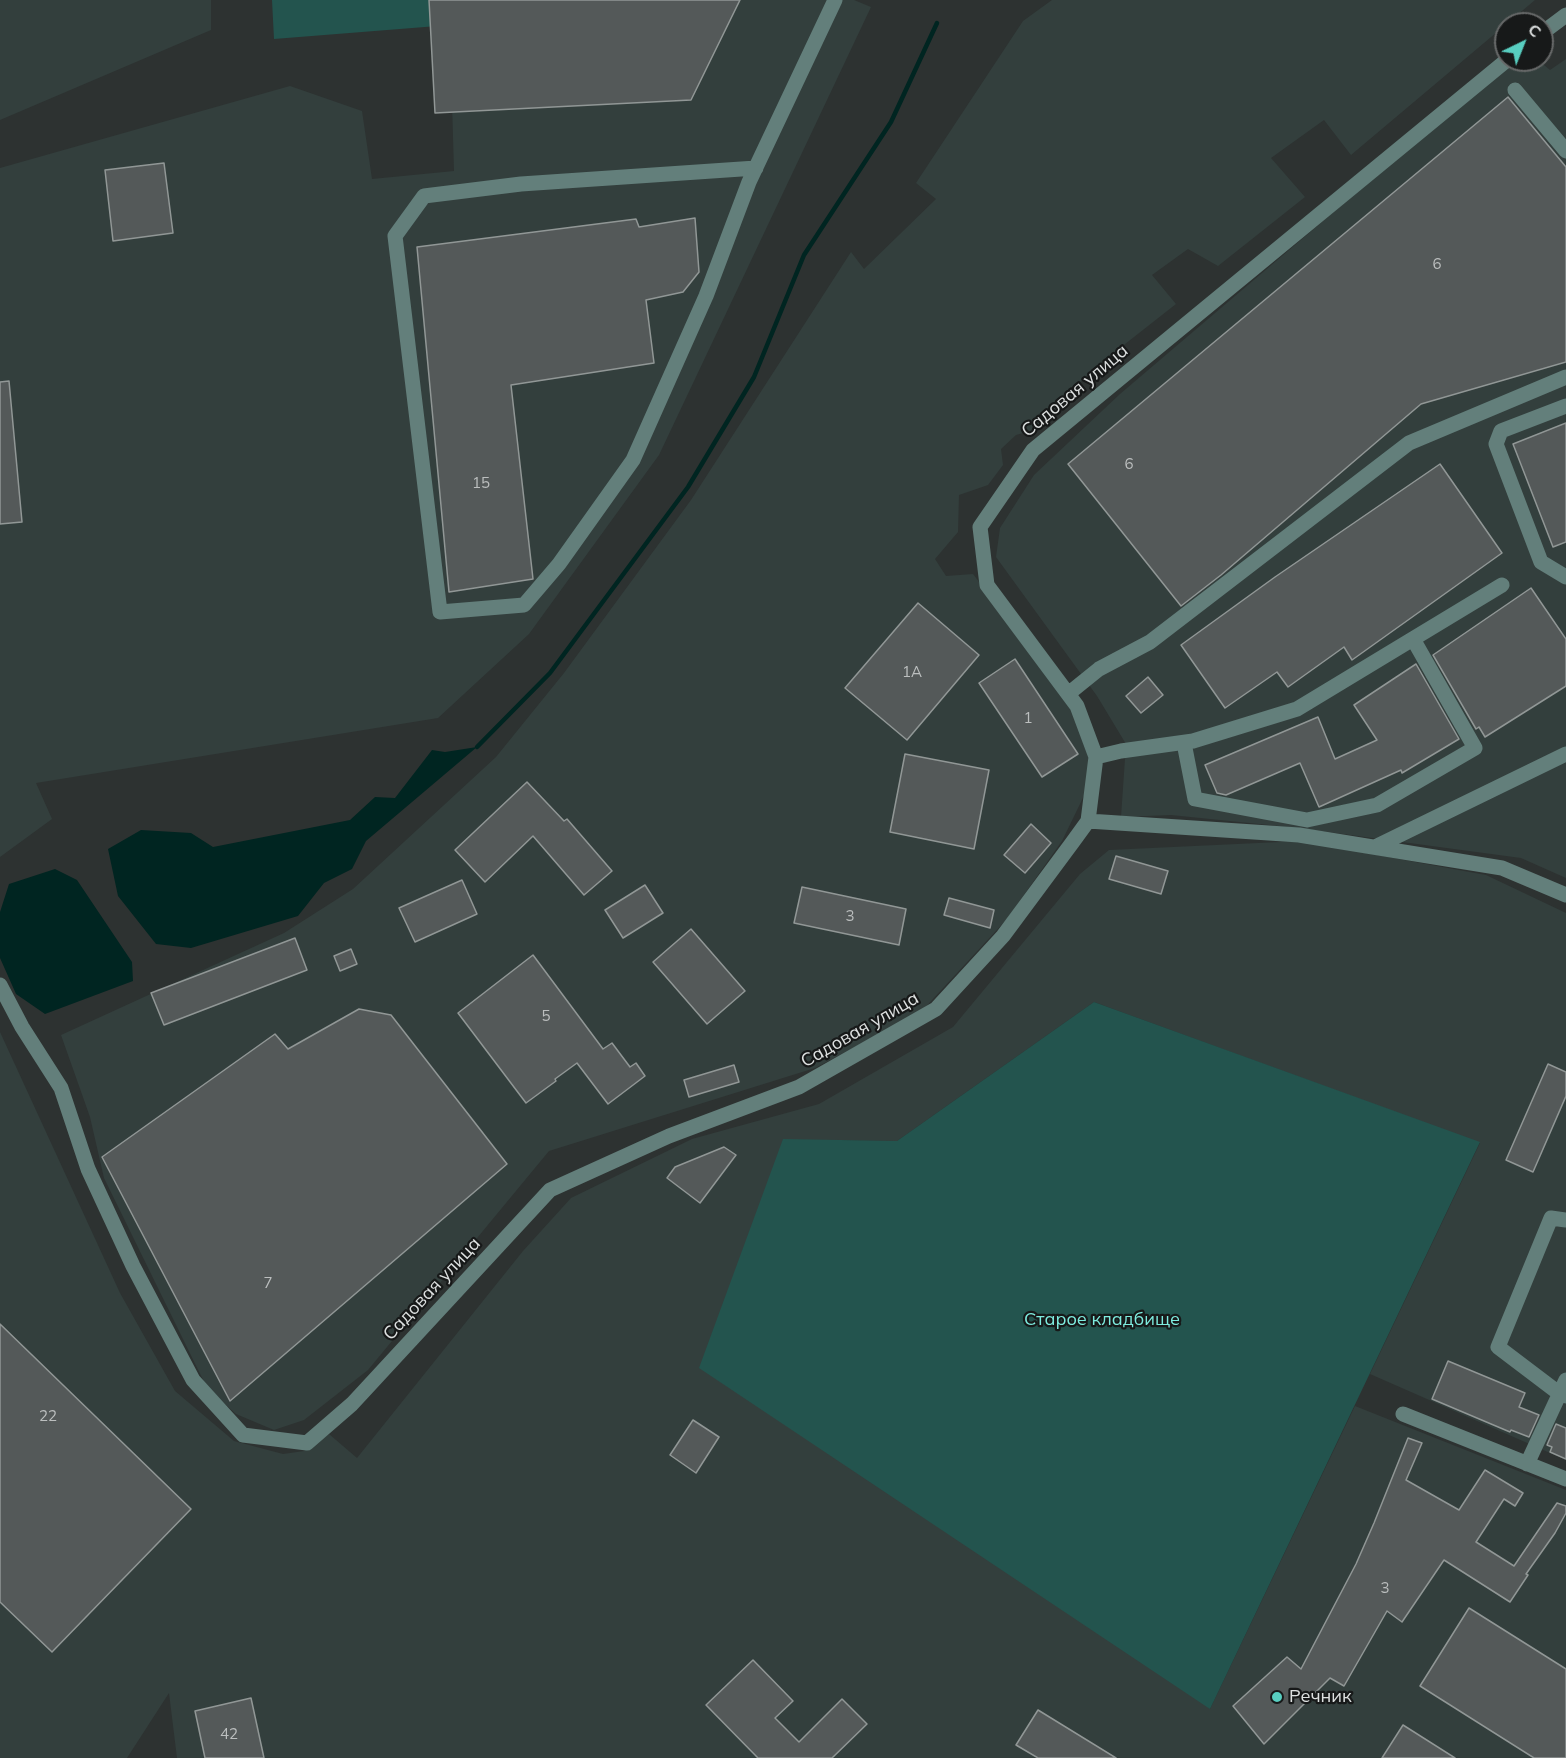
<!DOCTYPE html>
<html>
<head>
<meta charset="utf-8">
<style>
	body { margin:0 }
	#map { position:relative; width:1566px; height:1758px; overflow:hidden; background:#2d3231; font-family:Mulish,sans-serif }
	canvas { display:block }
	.north { position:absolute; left:1494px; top:12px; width:60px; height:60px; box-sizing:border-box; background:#171919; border:2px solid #676969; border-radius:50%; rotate:43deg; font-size:16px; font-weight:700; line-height:24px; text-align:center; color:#dee1e1 }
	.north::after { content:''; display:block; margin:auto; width:21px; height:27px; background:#58cec0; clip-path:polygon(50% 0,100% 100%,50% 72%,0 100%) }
</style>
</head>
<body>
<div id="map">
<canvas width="1566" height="1758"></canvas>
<div class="north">С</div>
</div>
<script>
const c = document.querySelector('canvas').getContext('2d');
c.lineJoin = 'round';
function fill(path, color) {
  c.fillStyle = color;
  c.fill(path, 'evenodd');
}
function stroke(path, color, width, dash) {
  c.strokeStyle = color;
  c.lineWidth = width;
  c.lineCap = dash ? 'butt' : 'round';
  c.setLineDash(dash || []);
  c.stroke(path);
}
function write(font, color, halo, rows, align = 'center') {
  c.font = font + ' Mulish,sans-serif';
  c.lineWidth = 4.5;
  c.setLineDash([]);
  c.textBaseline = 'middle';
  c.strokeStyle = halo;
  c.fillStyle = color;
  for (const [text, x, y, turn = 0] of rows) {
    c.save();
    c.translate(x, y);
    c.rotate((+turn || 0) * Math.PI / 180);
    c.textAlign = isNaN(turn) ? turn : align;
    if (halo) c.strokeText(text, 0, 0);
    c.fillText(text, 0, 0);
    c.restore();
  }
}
fill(new Path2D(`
	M0,0H211V30L0,120Z
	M449,0H854L871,7L659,455L529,634L438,718L36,783L52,819L0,857V168L290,86L362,111L372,179L454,171Z
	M1052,0H1535L1351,155L1324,120L1271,158L1305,197L1218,266L1188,249L1152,275L1176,304L1092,370L1034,430L1016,435L1001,449L1003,465L988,485L959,495L958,532L935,559L946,576L973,574L1092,729L1096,771L1062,841L1007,919L920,1013L815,1068L549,1151L368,1370L304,1420L274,1430L236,1414L207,1388L104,1178L90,1117L61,1035L284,933L353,889L496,757L564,673L691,500L851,252L864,269L936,199L916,183L1023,21Z
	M1566,59V878L1521,858L1298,828L1171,815L1121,817L1126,744L1097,696L996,557L1000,528L1034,475L1120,394L1512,60H1538L1550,70Z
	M1301,841L1486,875L1566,913V1460L1370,1374L1480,1143L1094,1002L897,1141L783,1140L1210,1709L1355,1406L1566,1490V1758H177L169,1693L127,1758H0V1032L120,1293L175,1391L234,1441L283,1454L304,1451L329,1434L357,1458L523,1251L571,1198L692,1139L819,1104L953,1027L1080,874L1109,850Z`), '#333f3d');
fill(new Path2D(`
	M272,0H449L450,25L274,39Z
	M1094,1002L1480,1142L1210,1709L699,1368L783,1139L897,1141Z`), '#23544e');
fill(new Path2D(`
	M477,747L366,841L352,869L324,883L298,916L191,948L156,944L118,896L108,849L141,830L191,833L213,847L350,820L375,797L395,798L432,750L445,752Z
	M55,869L77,880L132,962L133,981L45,1014L16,994L0,958V912L9,884Z`), '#002521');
stroke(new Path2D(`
	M477,747L550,673L688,487L754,377L804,255L891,122L937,23`), '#002521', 4.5);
const building = new Path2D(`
	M429,0H740L691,100L435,113Z
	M1508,97L1566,167V362L1421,404L1221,575L1181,606L1068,464Z
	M164,163L173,233L113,241L105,170Z
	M695,218L699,272L683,292L646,300L654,363L511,385L533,579L449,592L417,247L636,219L639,227Z
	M9,381L22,522L0,524V382Z
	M1566,423V542L1553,547L1513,444Z
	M1440,464L1502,553L1352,660L1344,647L1288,687L1277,672L1225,708L1181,645L1275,577Z
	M1531,588L1566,639V686L1485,737L1479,727L1476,729L1433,655Z
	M918,603L979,655L907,740L845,688Z
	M1015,659L1078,754L1042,777L979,683Z
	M1416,664L1459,739L1402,773L1401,770L1319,807L1300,763L1226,795L1217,793L1205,765L1318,717L1335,759L1377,740L1354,705Z
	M1148,677L1163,695L1141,713L1126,696Z
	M905,754L989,770L974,849L890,832Z
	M527,782L564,821L567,819L612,871L584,895L533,836L485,882L455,850Z
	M1031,824L1051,843L1025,873L1004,855Z
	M1116,856L1168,871L1161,894L1109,879Z
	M462,880L477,914L415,942L399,908Z
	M645,885L663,913L623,938L605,910Z
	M802,887L906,909L899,945L794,923Z
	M949,898L994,910L990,928L944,915Z
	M691,929L745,991L707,1024L653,962Z
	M295,938L307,970L164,1025L151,993Z
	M351,949L357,964L340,971L334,956Z
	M533,955L603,1049L612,1043L630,1067L636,1063L645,1076L608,1104L577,1063L555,1079L556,1081L526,1103L458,1013Z
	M359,1009L391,1015L507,1164L230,1401L102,1157L275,1034L288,1049Z
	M1548,1064L1566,1072V1096L1533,1172L1506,1160Z
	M734,1065L739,1082L689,1097L684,1080Z
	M724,1147L736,1155L700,1203L667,1178L675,1167Z
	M0,1324L191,1509L52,1652L0,1602Z
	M1448,1361L1525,1393L1519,1407L1539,1415L1529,1437L1511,1430L1510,1432L1432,1399Z
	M693,1420L719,1437L696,1473L670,1455Z
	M1556,1424L1566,1428V1459L1550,1452L1552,1447L1547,1445Z
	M1408,1438L1422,1443L1406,1480L1459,1510L1485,1470L1523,1493L1515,1506L1504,1499L1476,1542L1514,1566L1557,1503L1566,1506V1513L1555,1533L1526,1574L1528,1575L1510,1602L1444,1560L1402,1622L1387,1611L1344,1686L1330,1678L1264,1744L1233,1706L1287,1657L1301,1669L1356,1564L1374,1523Z
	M1469,1608L1566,1669V1758H1534L1420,1686Z
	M753,1660L793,1701L775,1718L799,1742L842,1699L867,1724L832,1758H758L706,1705Z
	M251,1698L264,1758H205L195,1711Z
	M1038,1710L1116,1758H1038L1016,1745Z
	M1403,1725L1455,1758H1382Z`);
fill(building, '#545959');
stroke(building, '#919796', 1.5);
stroke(new Path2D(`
	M1542,33L1566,15
	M1515,90L1566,151
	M756,168L521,184L424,196L395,236L440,612L524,605L559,564L633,460L706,296L749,182L835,0
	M1566,406L1501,431L1496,444L1541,562L1566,577
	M1068,694L1099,669L1150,642L1409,443L1566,377
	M1184,743L1195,799L1307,820L1377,805L1475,748L1413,639
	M1096,757L1121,751L1193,741L1297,709L1502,585
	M1088,821L1299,835L1502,868L1566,895
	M1375,847L1566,754
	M0,985L22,1027L61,1088L88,1169L133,1266L193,1380L243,1435L307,1443L352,1404L550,1190L669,1136L799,1087L936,1009L1003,936L1072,843L1088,821L1096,757L1077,706L987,585L980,527L1033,450L1507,60
	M1566,1220L1551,1218L1498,1347L1560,1394L1566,1396
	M1403,1414L1566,1479
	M1527,1464L1566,1380`), '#637f7b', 15);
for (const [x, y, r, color] of [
	[1277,1697,6,"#58cec0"]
]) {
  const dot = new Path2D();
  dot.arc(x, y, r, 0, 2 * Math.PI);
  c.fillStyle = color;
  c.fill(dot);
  stroke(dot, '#171919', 2);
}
write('15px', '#bcbfbf', null, [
	["6",1437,264],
	["6",1129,464],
	["15",481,483],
	["1А",912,672],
	["1",1028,718],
	["3",850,916],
	["5",546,1016],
	["7",268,1283],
	["22",48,1416],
	["3",1385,1588],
	["42",229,1734]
]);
write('18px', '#dee1e1', '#171919', [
	["Садовая улица",1075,391,-40],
	["Садовая улица",860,1030,-30],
	["Садовая улица",432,1289,-47]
]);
write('18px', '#7eecdf', '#171919', [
	["Старое кладбище",1102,1320]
]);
write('18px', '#dee1e1', '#171919', [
	["Речник",1289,1697]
], 'left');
</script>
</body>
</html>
